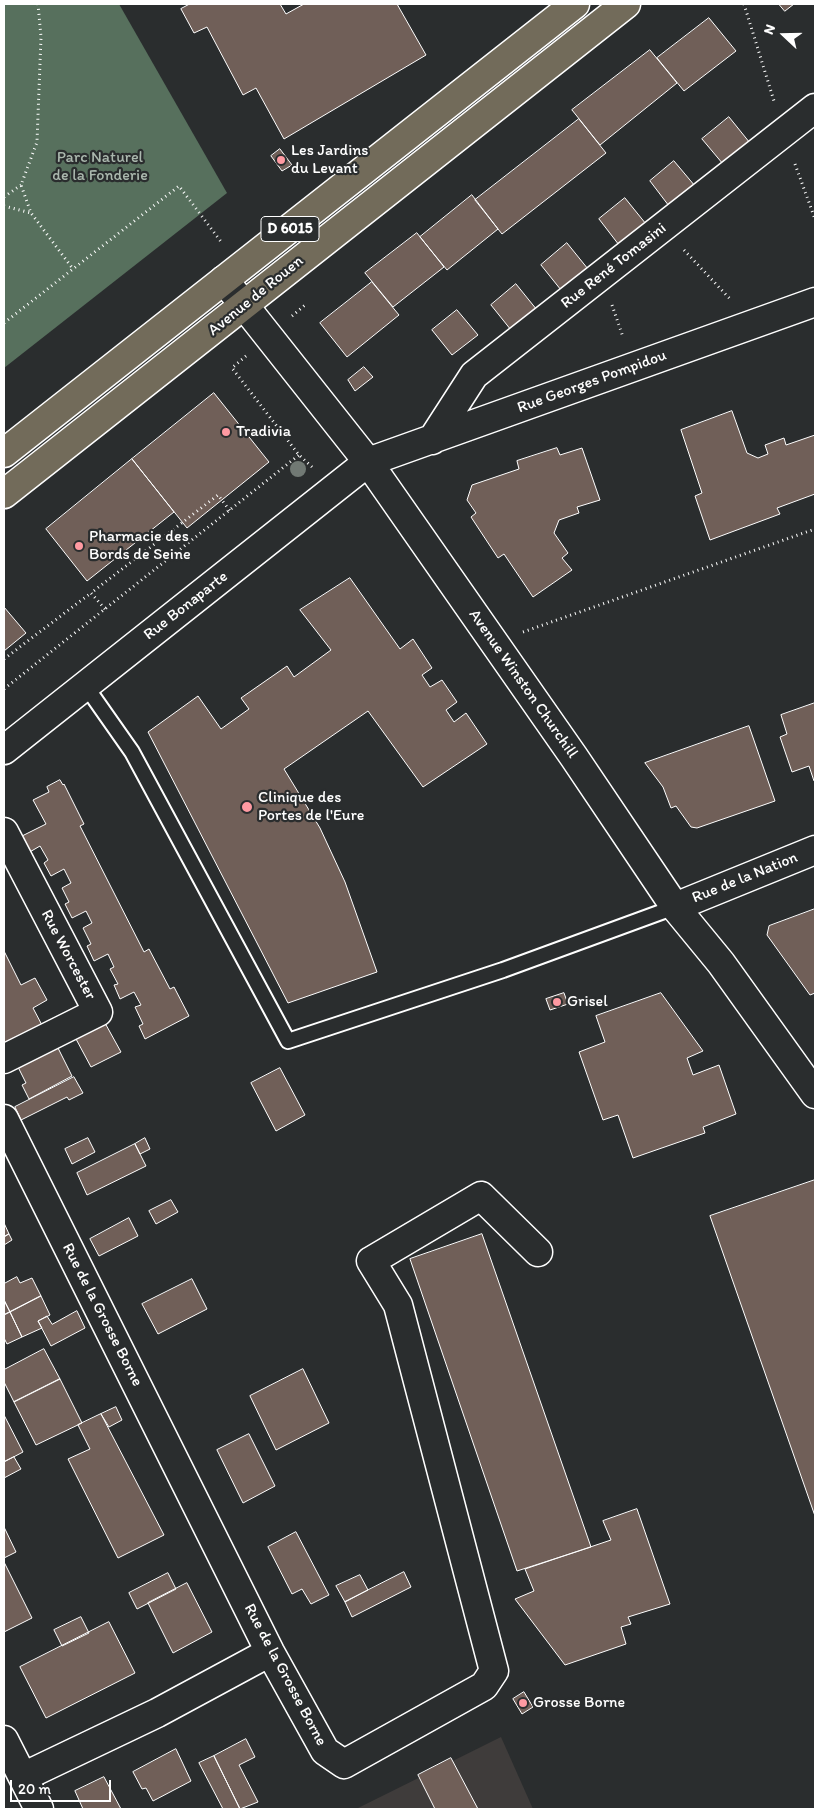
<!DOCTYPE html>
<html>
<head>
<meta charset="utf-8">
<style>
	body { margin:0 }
	#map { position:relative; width:819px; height:1813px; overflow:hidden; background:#2a2d2e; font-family:Itim,sans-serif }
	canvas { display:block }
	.frame { position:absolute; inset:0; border:5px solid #fff; pointer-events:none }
	.north { position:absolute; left:759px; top:10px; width:50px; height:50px; -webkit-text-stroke:4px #2a2d2e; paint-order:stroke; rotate:291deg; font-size:14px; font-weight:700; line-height:20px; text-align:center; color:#fff }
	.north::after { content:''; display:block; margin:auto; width:18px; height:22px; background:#fff; clip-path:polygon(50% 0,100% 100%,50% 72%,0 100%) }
	.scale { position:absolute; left:10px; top:1780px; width:101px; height:22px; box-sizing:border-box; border:2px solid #fff; border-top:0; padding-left:6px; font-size:15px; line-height:18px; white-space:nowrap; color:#fff; -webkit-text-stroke:4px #2a2d2e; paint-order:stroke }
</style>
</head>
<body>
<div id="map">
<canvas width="819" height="1813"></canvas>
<div class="frame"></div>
<div class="north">N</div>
<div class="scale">20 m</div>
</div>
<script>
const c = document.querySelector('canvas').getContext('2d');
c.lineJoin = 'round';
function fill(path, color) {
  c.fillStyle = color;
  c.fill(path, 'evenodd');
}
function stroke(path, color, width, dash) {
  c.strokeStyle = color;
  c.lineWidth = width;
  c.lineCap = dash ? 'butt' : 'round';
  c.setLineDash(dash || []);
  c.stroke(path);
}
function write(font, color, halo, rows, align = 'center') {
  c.font = font + ' Itim,sans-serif';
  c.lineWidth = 4.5;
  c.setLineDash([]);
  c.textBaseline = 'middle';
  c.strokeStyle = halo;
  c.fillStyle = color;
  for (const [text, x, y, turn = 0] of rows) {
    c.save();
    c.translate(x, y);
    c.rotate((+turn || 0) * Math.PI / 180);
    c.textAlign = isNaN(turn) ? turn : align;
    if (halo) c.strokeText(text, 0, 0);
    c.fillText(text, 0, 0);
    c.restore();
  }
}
fill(new Path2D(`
	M501,1737L533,1809H356Z`), '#3f3c3b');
fill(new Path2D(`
	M4,4H119L227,193L4,368Z`), '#57705d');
const building = new Path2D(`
	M190,4H280L286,14L304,4H397L426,55L284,139L256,88L243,95L207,27L194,33L181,9Z
	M779,4H794L785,11Z
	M709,18L736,51L684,91L657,58Z
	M650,50L677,83L600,145L572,110Z
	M729,117L750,143L723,164L702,139Z
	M579,119L606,153L502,234L475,200Z
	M280,149L292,165L282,171L271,156Z
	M674,161L695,186L669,206L650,181Z
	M472,195L498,229L447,270L420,237Z
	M625,198L646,224L619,245L599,219Z
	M417,233L444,267L393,307L365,273Z
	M567,243L588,269L561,290L541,265Z
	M372,282L399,315L347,357L320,323Z
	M516,284L537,310L511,330L491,305Z
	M457,310L478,335L452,355L432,330Z
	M364,367L373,377L355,391L348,380Z
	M214,393L269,462L187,528L132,459Z
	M732,411L747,453L758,458L768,454L765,445L784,438L786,445L815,435V494L777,508L780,514L710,540L695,496L702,493L681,430Z
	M557,448L560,455L582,448L600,500L577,507L579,513L559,520L554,533L568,553L562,558L572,570L533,597L504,554L498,558L471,517L476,513L467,500L472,485L519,469L517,461Z
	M132,459L174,512L87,581L46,529Z
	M350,578L400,649L413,639L432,668L422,675L430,687L442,680L457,702L446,710L454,722L466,713L487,744L423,787L368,711L284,769L320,828L345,882L377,972L288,1003L148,732L198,696L221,729L249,709L241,698L287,666L294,677L331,650L300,610Z
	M4,607L26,633L4,651Z
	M815,703V781H814L809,766L792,772L780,737L787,734L781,715Z
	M749,726L775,801L697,828L691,827L676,806L671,808L663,787L645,763Z
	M60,780L63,785L64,784L84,824L80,826L144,952L149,949L170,989L174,987L189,1016L145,1039L139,1026L143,1024L135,1007L141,1005L134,992L120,999L114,985L118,984L110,969L114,967L108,954L94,961L87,946L91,944L83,928L92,923L86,911L72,918L65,904L69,902L62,888L71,883L64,869L51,876L44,863L48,860L40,846L28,853L20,837L46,824L33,800L49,792L47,787Z
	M815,909V993L810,995L767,935L769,926Z
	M4,951L21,985L35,978L47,1000L33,1008L43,1027L4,1047Z
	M564,993L568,1004L550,1010L546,999Z
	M661,993L703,1051L687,1058L693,1075L719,1065L736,1114L703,1127L705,1133L633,1158L618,1115L603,1120L579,1052L605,1042L596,1016Z
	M105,1023L121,1052L91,1067L76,1039Z
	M57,1046L72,1076L29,1099L22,1085L26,1083L18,1067Z
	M280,1068L305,1115L276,1131L251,1083Z
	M74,1077L83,1093L69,1100L67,1097L21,1120L15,1107Z
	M88,1138L95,1152L72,1164L65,1149Z
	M145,1138L150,1149L140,1154L135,1144Z
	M135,1144L146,1166L87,1195L77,1173Z
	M815,1180V1516L710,1216Z
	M171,1200L178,1212L156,1224L149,1211Z
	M129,1218L138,1236L99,1256L90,1239Z
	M4,1223L9,1234L4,1237Z
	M9,1234L12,1240L4,1245V1237Z
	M482,1234L591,1547L517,1571L410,1259Z
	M17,1277L20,1283L32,1278L41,1296L10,1312L4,1300V1284Z
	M192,1279L207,1309L158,1334L142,1304Z
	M41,1296L50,1315L38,1321L42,1328L22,1337L10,1312Z
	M4,1300L10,1312L4,1315Z
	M77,1311L85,1328L51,1346L38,1321L47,1316L52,1324Z
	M10,1312L22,1337L7,1344L4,1338V1315Z
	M44,1349L60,1379L14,1402L4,1382V1370Z
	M303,1369L329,1423L276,1450L250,1396Z
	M60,1379L82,1423L36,1445L14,1402Z
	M116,1407L122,1420L109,1427L101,1414Z
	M101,1414L164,1535L118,1558L68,1459L90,1449L78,1425Z
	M4,1415L23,1452L4,1462Z
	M249,1434L275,1486L243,1503L217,1450Z
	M14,1457L21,1469L4,1478V1462Z
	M637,1509L670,1604L628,1617L631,1624L621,1627L626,1644L565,1665L515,1599L534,1591L525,1569L611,1540L603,1521Z
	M4,1527L16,1552L4,1558Z
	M296,1532L329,1595L311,1604L302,1589L292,1594L268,1547Z
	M4,1562L32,1618L4,1632Z
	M404,1572L411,1587L352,1617L345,1602Z
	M168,1573L176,1589L137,1609L129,1593Z
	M360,1575L368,1590L345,1602L336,1586Z
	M187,1583L212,1632L173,1653L148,1603Z
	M81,1617L89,1633L62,1646L54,1630Z
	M109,1622L135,1673L46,1718L20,1667Z
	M524,1692L533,1707L522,1714L513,1699Z
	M246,1739L255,1757L239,1765L258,1802L240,1809L214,1756Z
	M176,1749L191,1781L153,1801L146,1788L142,1789L133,1772Z
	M214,1756L240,1809H223L199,1763Z
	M451,1758L478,1809H435L418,1775Z
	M104,1777L121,1809H83L75,1791Z`);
fill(building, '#705f58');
stroke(building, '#fff', 1);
const service = new Path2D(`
	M85,685L132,752L288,1041L503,970L675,907`);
const minor = new Path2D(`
	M224,280L368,462L574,757L675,907L721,963L815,1094
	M432,440L474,375L815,108
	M4,750L368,462L815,302
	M4,832L98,1012L4,1059
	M675,907L815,850
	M4,1119L270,1652L325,1751L344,1764L484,1686L494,1671L398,1305L371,1261L481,1196L538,1252
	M4,1740L39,1809
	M23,1777L157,1713L270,1652`);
const primary = new Path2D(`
	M4,453L575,4
	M4,494L626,4`);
stroke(service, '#fff', 18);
stroke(minor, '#fff', 31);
stroke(primary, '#fff', 31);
stroke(new Path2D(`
	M38,4L41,37L37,142L21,185L31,213L73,269
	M744,4L774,101
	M795,164L815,219
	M4,197L21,185
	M4,206L31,213
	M684,250L731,300
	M612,305L623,337
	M292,316L305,305
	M4,323L179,186L222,243
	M246,356L232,368L299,455L312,467
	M105,609L91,593L218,495L230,511
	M523,632L815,529
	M4,659L91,593
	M4,689L299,455`), '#fff', 3, [1, 4]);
stroke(service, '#2a2d2e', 14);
stroke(minor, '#2a2d2e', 28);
stroke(primary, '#726b5a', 28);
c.fillStyle = '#717974';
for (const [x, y] of [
	[298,469]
]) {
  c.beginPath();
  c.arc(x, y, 8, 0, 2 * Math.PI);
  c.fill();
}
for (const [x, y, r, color] of [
	[281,160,5,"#ff9aa2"],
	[226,432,5,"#ff9aa2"],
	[79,546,5,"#ff9aa2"],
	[247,807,6,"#ff9aa2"],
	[557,1002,5,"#ff9aa2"],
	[523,1703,5,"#ff9aa2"]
]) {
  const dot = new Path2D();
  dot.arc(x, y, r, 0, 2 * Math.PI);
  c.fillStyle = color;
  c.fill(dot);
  stroke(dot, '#2a2d2e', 2);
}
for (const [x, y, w] of [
	[290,229,58]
]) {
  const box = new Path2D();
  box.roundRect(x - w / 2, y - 12.5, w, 25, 4);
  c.fillStyle = '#2a2d2e';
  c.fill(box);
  stroke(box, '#fff', 1);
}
write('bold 15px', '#fff', null, [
	["D 6015",290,229]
]);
write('16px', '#fff', '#2a2d2e', [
	["Les Jardins",291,151],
	["du Levant",291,169],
	["Tradivia",236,432],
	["Pharmacie des",89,537],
	["Bords de Seine",89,555],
	["Clinique des",258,798],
	["Portes de l'Eure",258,816],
	["Grisel",567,1002],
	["Grosse Borne",533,1703]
], 'left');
write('16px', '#abb8ae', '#2a2d2e', [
	["Parc Naturel",100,158],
	["de la Fonderie",100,176]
]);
write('16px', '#fff', '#2a2d2e', [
	["Rue René Tomasini",614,266,-38],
	["Avenue de Rouen",256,296,-39],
	["Rue Georges Pompidou",592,382,-20],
	["Rue Bonaparte",186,606,-38],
	["Avenue Winston Churchill",523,684,55],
	["Rue de la Nation",745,878,-22],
	["Rue Worcester",68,955,62],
	["Rue de la Grosse Borne",102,1315,63],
	["Rue de la Grosse Borne",285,1675,62]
]);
</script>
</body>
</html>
